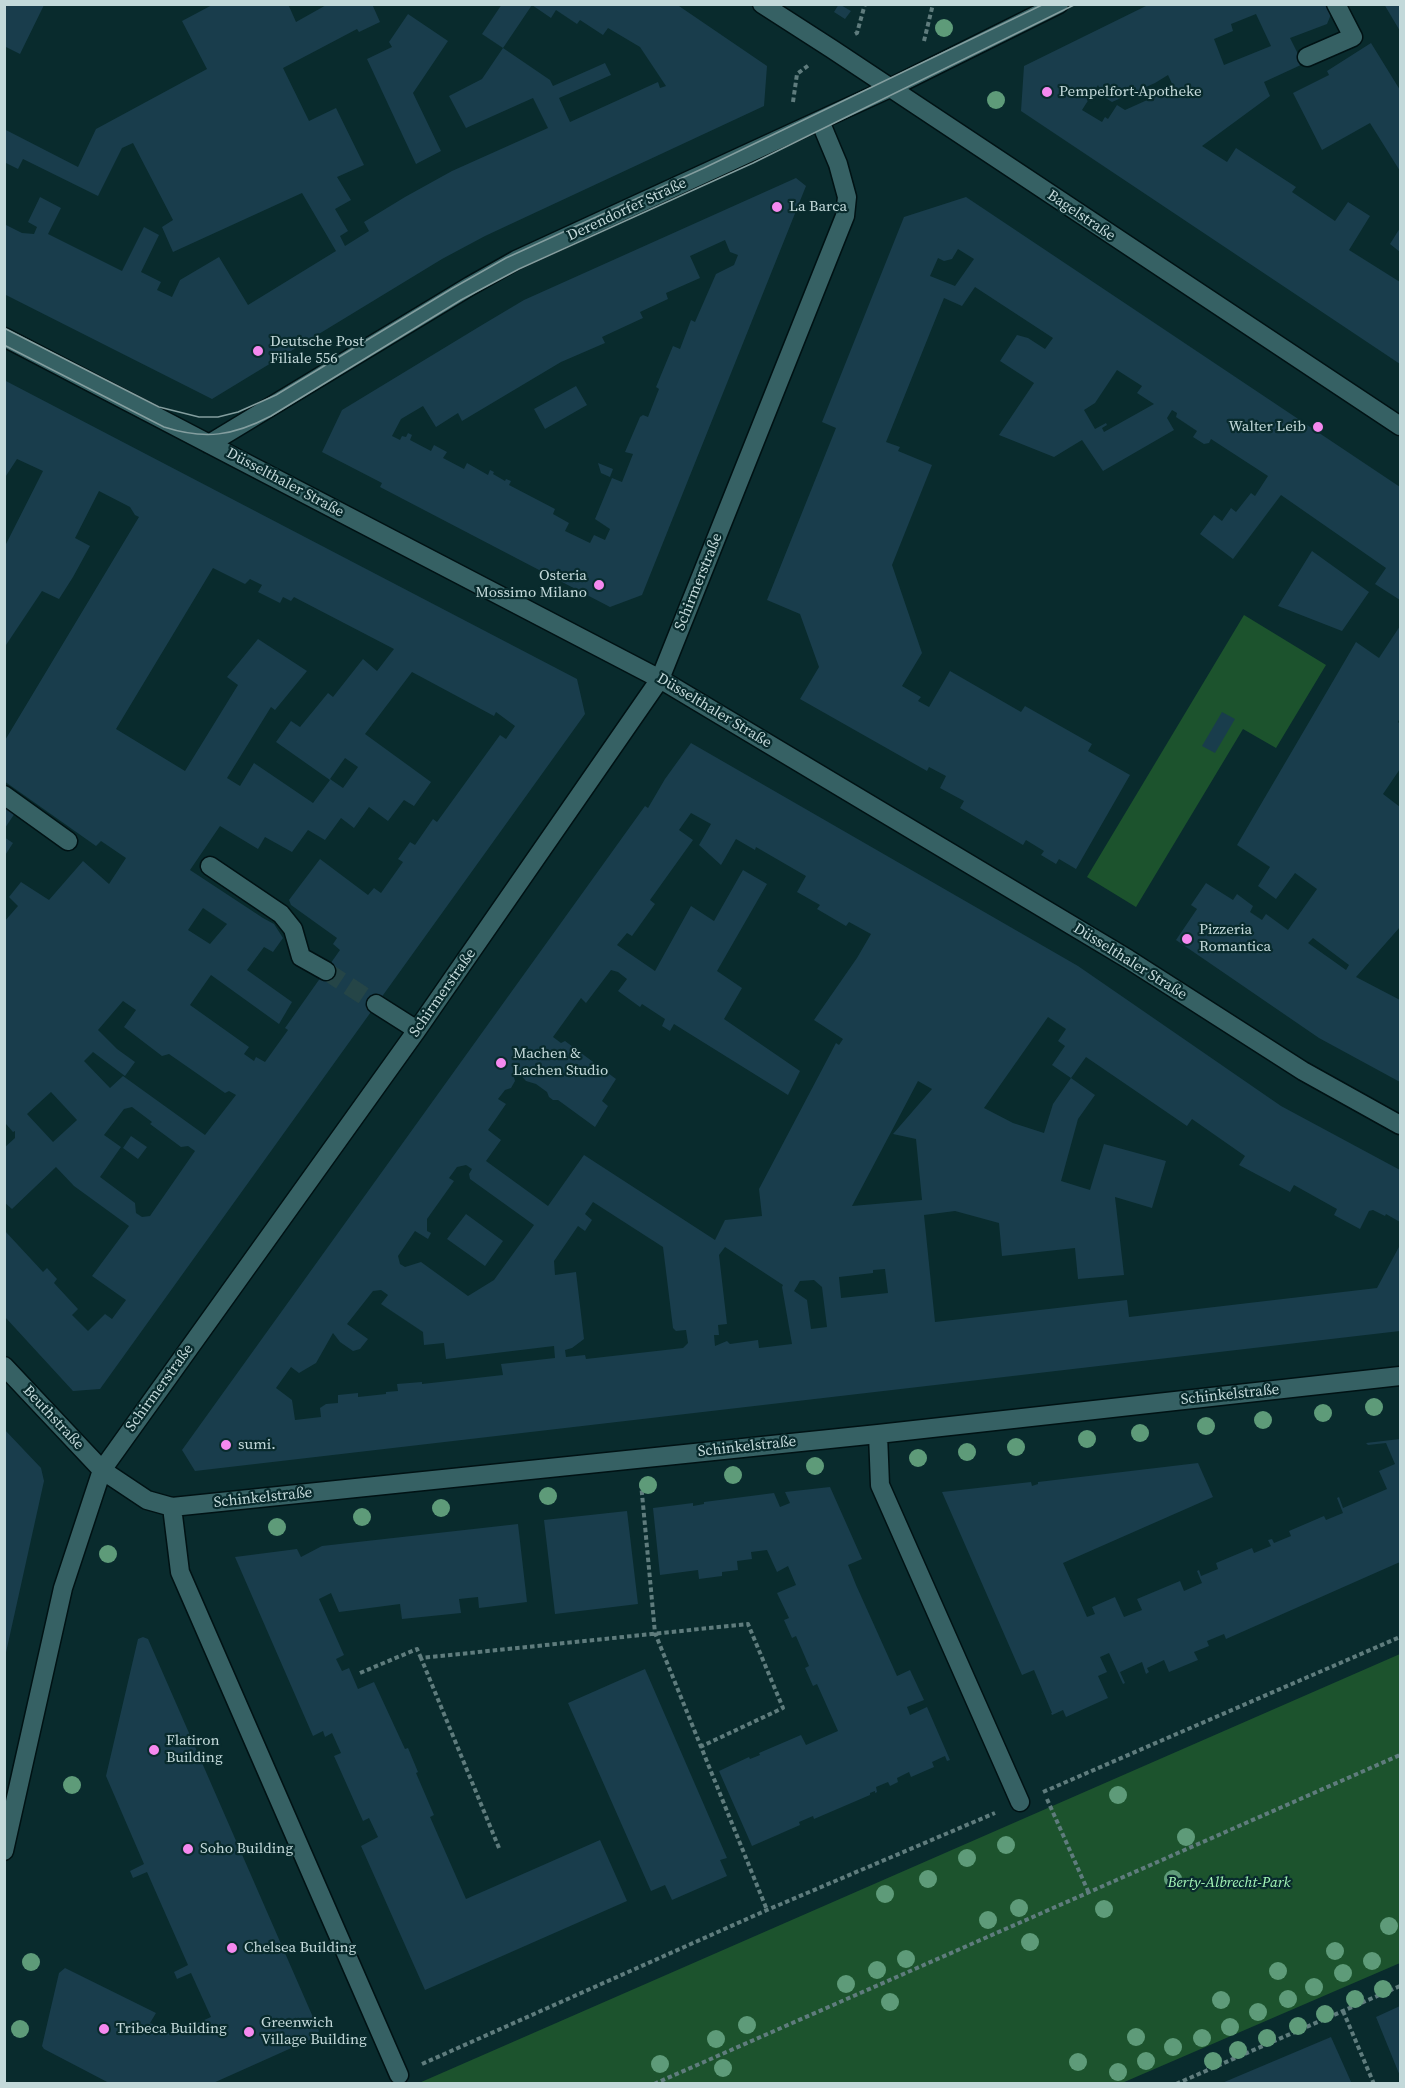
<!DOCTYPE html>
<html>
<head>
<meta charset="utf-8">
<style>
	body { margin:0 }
	#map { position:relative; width:1405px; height:2088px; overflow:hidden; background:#092b2d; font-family:"Source Serif 4",serif }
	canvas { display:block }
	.frame { position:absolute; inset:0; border:6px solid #c3d9da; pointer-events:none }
</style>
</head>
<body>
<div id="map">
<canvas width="1405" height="2088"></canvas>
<div class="frame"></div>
</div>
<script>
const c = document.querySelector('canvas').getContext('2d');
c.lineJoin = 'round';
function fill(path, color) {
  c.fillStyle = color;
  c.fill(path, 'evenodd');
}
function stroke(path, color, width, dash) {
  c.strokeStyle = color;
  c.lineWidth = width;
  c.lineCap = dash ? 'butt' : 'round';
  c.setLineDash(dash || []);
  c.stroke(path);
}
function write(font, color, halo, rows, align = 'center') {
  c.font = font + ' "Source Serif 4",serif';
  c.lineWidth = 4.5;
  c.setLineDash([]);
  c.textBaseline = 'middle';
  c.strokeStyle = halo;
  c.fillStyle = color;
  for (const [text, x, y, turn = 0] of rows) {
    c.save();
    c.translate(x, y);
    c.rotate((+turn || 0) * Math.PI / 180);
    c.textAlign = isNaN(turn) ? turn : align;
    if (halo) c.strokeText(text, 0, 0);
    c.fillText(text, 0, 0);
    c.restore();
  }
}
fill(new Path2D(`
	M1244,615L1326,665L1276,748L1243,729L1136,907L1087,877Z
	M1400,1654V1963L1122,2083H419Z`), '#1c532d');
fill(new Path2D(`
	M214,4H288L296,22L328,4H372L380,22L359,32L357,29L283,68L309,121L336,108L364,165L337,177L351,200L335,209L348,231L340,236L345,246L369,231L364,222L405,197L452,171L548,128L533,98L466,128L449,96L482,79L503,48L550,80L553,86L605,63L611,75L559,98L570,122L658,82L660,88L666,86L640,47L608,28L603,35L580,20L577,24L556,10L551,18L532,5L503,48L482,34L502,4H676L767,66L764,106L485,236L442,259L212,399L4,294V224L22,233L34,234L37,227L28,222L40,197L61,208L48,234L122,271L144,227L159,235L141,272L161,282L157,290L172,297L180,280L219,257L248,305L336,251L302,193L173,252L162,227L173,220L133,143L122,148L98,196L23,159L18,169L4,162V129L78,167L96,129L207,69L182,21Z
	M839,4L851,11L845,19L834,12Z
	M1150,4H1329L1332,12L1327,24L1290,38L1303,64L1264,82L1270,96L1202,146L1227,162L1236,148L1296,187L1292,192L1335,221L1348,202L1370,216L1349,250L1400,282V364L1021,111L1024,66ZM1256,14L1271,46L1224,65L1214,39L1233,31L1231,24ZM1168,75L1174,88L1125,110L1117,105L1108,119L1105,117L1102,122L1082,110L1098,85L1104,97L1112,102L1155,83Z
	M1384,4H1400V31Z
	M4,5H44L20,54L4,46Z
	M408,14L448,41L413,93L441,151L416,164L367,59L392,47L389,42Z
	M1371,43L1400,90V171L1370,123L1322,150L1293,93L1329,75L1327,71Z
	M796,178L806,186L642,595L610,607L380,487L382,483L322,452L342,410L482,325L524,300ZM725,240L730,252L738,255L734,265L716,274L695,322L691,320L680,349L673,346L656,387L659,389L648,417L643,415L640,417L625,452L633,454L622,482L612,478L595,519L610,529L605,540L594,535L590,543L565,531L569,523L553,514L555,509L509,485L511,481L506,479L505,481L493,474L494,472L490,470L488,475L467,463L464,469L443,458L447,452L434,445L431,451L410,440L412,435L408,433L406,437L402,436L400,440L392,436L401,419L423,406L436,427L458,413L462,421L561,362L605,343L602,337L643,318L640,312L668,299L666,293L700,278L690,256Z
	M966,197L1400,487V600L1375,584L1386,568L1281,495L1233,559L1200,534L1214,515L1222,521L1231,508L1236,512L1251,493L1255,496L1268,476L1211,439L1209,443L1204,444L1193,437L1197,431L1176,417L1177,413L1172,410L1167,418L1174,430L1103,471L1082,440L1054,457L999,435L1034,383L1000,361L1017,335L1028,338L1045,349L1053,338L975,287L962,306L944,298L886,442L900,447L898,451L932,465L892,565L922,653L902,686L921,697L918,701L929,707L950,671L1021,712L1025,706L1092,744L1088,751L1130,775L1076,869L1059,859L1056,864L1041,855L1044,851L1026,840L1023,845L960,808L964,801L940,788L946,776L929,767L927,771L800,699L819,667L800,614L767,600L836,428L822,422L904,217ZM958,249L974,259L955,286L930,276L938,258L944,261L952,259ZM1117,370L1142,386L1137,393L1154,404L1104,432L1102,428L1107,425L1106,423L1095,429L1084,410L1095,403Z
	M1400,228V252L1390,244Z
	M4,380L577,679L585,714L100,1389L73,1391L5,1317V1231L43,1272L47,1268L57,1279L54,1283L78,1309L72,1315L88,1331L105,1314L112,1319L126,1300L92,1276L129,1226L74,1186L56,1167L12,1209L4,1202V1148L15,1138V1131L13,1132L6,1124L4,1126V922L18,906L9,897L21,882L49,900L83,861L109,884L126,858L101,841L96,846L4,781V742L139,517L135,515L130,507L99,491L75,538L90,546L73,577L59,599L42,591L4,648V548L43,471L17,459L4,479ZM213,568L245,584L250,579L262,585L258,592L280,603L283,597L291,601L294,597L394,649L377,671L363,659L333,697L328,693L300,727L291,721L276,742L330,780L313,803L254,763L240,786L227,778L271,707L275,710L307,671L258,639L227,677L238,685L185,771L116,729ZM412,672L494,716L496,712L515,726L506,739L500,735L437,822L433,819L415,845L410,842L398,859L403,862L381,893L374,888L368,895L320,859L289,900L291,905L337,938L333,944L340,950L285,1028L288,1030L265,1062L256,1057L254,1061L244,1054L249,1047L190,1005L211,975L279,1024L292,1002L247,970L264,947L273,952L283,938L274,924L263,918L190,870L220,826L258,849L265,837L292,852L308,830L325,840L341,818L354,828L369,807L388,821L404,800L414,806L431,782L365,734ZM345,758L358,767L343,788L330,779ZM203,908L227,924L210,944L188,930ZM123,1001L136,1010L124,1027L162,1056L169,1054L225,1093L229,1091L236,1095L205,1135L123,1076L110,1088L84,1061L93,1052L125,1076L135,1062L117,1049L98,1030ZM51,1092L77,1120L53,1142L27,1114ZM132,1107L152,1122L150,1124L181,1147L188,1146L195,1151L150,1216L142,1217L136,1213L135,1203L100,1177L121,1147L104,1135L124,1109Z
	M576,386L587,405L545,429L534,409Z
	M598,463L613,469L610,477L601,473Z
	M1312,551L1369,592L1342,631L1278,606Z
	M1400,626V718L1398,722L1400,724V769L1383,794L1400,807V927L1356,977L1400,1000V1082L1319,1038L1176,940L1197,909L1191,905L1206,883L1233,900L1237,894L1253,906L1250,912L1262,920L1266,914L1288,930L1317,889L1295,873L1276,899L1258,886L1270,867L1237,845L1356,642L1379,658ZM1313,938L1349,965L1346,970L1308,943Z
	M1222,712L1235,719L1215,753L1202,746Z
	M691,743L1078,966L1281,1106L1400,1170V1222L1386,1214L1385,1216L1373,1210L1369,1211L1360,1229L1334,1215L1337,1209L1294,1185L1290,1192L1239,1165L1245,1156L1192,1119L1187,1126L1086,1057L1071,1078L1052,1065L1065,1046L1058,1041L1066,1029L1048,1017L984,1108L1013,1123L1044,1133L1053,1104L1071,1078L1095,1095L1078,1119L1061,1181L1090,1190L1104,1144L1166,1161L1152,1208L1115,1197L1124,1275L1078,1279L1075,1248L1002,1256L999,1223L955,1211L924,1215L935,1322L1127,1300L1129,1317L1377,1288L1400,1245V1331L195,1471L182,1450L645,806L648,808L665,779ZM691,813L711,824L699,845L721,865L736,839L755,850L756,847L806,876L797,892L820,905L817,909L846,926L849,922L871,934L857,958L814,1020L843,1039L839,1045L836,1043L759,1189L762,1216L725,1220L715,1240L584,1155L548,1206L486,1161L501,1140L488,1130L506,1104L498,1099L505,1090L511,1088L515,1081L514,1077L518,1072L526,1081L536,1084L547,1092L549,1097L553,1100H558L595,1127L608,1106L602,1101L616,1079L565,1041L561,1043L553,1037L581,998L586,1003L611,970L618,972L627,979L618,991L640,1007L642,1004L665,1019L662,1026L670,1031L674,1024L788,1095L800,1071L724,1019L742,988L717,971L767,884L743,870L714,921L691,906L655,971L617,945L627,933L632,936L655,904L650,900L693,840L679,830ZM918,1081L932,1089L893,1134L916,1139L922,1200L852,1206ZM466,1165L472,1169L469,1174L470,1179L534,1225L494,1280L468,1296L421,1262L405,1267L400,1264L398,1256L415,1231L428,1239L431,1233L427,1231V1219L454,1181L449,1178L457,1167ZM593,1202L663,1247L673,1328L676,1331L686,1330L688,1343L683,1348L586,1359L585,1355L566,1357L565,1350L572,1348L584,1339L576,1272L555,1275L554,1261L578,1226L585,1231L592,1220L585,1214ZM725,1247L783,1285L782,1287L792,1344L759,1348L758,1340L730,1344L727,1341L715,1346L714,1335H719L718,1325L727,1324L719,1255ZM885,1269L888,1293L841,1298L839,1277L873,1273V1270ZM814,1280L822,1287L827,1327L811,1329L807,1300L794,1291L800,1281ZM381,1290L388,1295L381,1304L423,1332L424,1345L444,1343L446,1359L554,1346L555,1358L501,1364L503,1375L422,1384V1382L397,1384L398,1391L386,1392V1394L358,1397V1393L338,1395V1403L326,1404L320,1408L321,1417L295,1420L292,1400L276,1388L291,1367L299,1373L316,1363L333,1333L340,1342L353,1351L360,1349L368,1339L347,1324L373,1291Z
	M5,801L17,810L5,828Z
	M4,837L13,843L4,857Z
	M131,1136L147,1147L138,1159L123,1148Z
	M466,1214L503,1241L485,1266L447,1239Z
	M4,1429L41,1468L44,1481L5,1657Z
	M1400,1439V1562L1226,1639L1224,1634L1207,1641L1209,1646L1194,1652L1198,1660L1169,1672L1164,1660L1147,1668L1149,1672L1146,1674L1142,1662L1120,1672L1125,1683L1123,1684L1109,1653L1100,1657L1107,1672L1098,1676L1108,1698L1066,1717L1063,1710L1052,1715L1051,1713H1052L1034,1670L1022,1675L942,1492L1031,1482L1032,1486L1038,1484V1482L1198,1463L1213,1497L1063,1563L1087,1617L1095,1614L1092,1607L1115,1597L1124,1617L1142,1610L1137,1599L1180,1581L1184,1591L1202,1583L1197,1571L1199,1570L1201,1576L1218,1569L1216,1563L1252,1548L1254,1553L1271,1546L1268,1540L1272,1539L1274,1543L1291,1536L1289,1531L1324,1516L1326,1520L1343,1513L1337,1498L1339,1497L1343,1508L1387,1489L1379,1471L1395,1464L1386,1443L1368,1445L1366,1443Z
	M830,1487L862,1559L848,1565L856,1585L897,1676L910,1670L924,1700L907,1707L910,1715L927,1707L950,1760L947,1761L945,1756L932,1762L934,1767L911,1777L909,1772L897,1778L898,1782L890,1786L888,1782L876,1787L877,1792L875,1793V1791L870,1793V1795L814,1819L813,1816L799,1822L800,1825L752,1846L719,1771L749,1757L750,1759L760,1755L759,1753L801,1735L806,1745L838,1731L817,1684L813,1686L805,1668L809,1666L796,1636L792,1638L784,1620L789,1618L777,1593L796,1585L788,1566L777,1572L767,1550L751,1552L752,1559L737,1561L738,1570L722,1572V1576L699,1579L698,1570L660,1575L653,1508L693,1503V1506L704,1504V1502L774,1493L780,1507L790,1503L785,1492Z
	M627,1511L638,1604L555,1614L544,1520Z
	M518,1524L527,1602L479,1608L478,1597L459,1599L461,1613L402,1619L400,1604L339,1612L331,1593L319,1599L344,1655L336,1659L342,1671L349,1668L358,1689L374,1682L405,1749L408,1748L418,1772L416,1773L434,1815L430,1817L466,1899L600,1840L627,1901L425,1990L361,1846L378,1837L369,1818L363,1821L334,1756L341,1753L332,1733L325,1737L323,1731L313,1736L235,1557L297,1549L301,1557L322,1546Z
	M143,1637L148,1639L319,2031L316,2037L211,2084H111L44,2049L42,2046L59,1973L65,1968L156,2013L150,2023L173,2034L211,2017L191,1973L177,1979L174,1972L188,1965L147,1872L133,1878L130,1871L144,1864L106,1776L138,1639Z
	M645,1669L727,1858L720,1860L727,1876L672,1900L665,1885L651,1891L568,1703Z
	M1400,2006V2076L1376,2017Z
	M1331,2037L1352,2084H1222V2083Z`), '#193d4c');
stroke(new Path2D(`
	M326,971L376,1004`), '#254547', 18, [18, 9]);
const minor = new Path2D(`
	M762,4L832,49L1400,426
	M1307,57L1353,37L1336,4
	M4,337L660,679L1128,959L1303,1071L1400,1125
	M209,444L470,286L516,260L890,88L1059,4
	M4,795L68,841
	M210,866L281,914L293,929L301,957L326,971
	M376,1004L417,1030
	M4,1366L102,1470L147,1500L172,1507L878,1434L1400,1376
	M878,1434L880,1485L1020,1802
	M172,1507L180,1572L399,2075
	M4,1851L63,1588L102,1470L417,1030L660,679L845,216L847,197L838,164L820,121`);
stroke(minor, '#001214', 21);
stroke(new Path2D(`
	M855,34L857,33L865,4
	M924,41L933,4
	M793,102L797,74L809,65
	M641,1483L655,1633L767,1910
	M360,1673L417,1649L421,1658
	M1043,1792L1400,1637
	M1047,1799L1088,1891
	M499,1848L421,1658L748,1624L783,1708L700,1747
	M1343,2011L1374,2084
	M422,2064L767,1910L995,1813
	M654,2084L1400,1755
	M1176,2084L1400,1986`), '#5f7c7d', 4, [4.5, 3]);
stroke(minor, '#366164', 18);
stroke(new Path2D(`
	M4,328L159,407L199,417H218L238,412L276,395L453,288L506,258L704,168L1044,4
	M4,345L164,427C205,440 233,436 271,416L461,300L519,269L753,163L1076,4`), '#849e9f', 1.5);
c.fillStyle = '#5e9b79';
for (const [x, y] of [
	[944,28],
	[996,100],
	[1374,1407],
	[1323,1413],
	[1263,1420],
	[1206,1426],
	[1140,1433],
	[1087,1439],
	[1016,1447],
	[967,1452],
	[918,1458],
	[815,1466],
	[733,1475],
	[648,1485],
	[548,1496],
	[441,1508],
	[362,1517],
	[277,1527],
	[108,1554],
	[72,1785],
	[1118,1795],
	[1186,1837],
	[1006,1845],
	[967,1858],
	[928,1879],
	[1173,1879],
	[885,1894],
	[1019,1908],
	[1104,1909],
	[988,1920],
	[1389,1926],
	[1030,1942],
	[1335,1951],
	[906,1959],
	[1372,1961],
	[31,1962],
	[877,1970],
	[1278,1971],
	[1343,1973],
	[846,1984],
	[1314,1987],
	[1383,1989],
	[1288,1999],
	[1355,1999],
	[1221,2000],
	[890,2002],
	[1258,2012],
	[1325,2014],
	[747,2025],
	[1298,2026],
	[1230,2027],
	[20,2029],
	[1136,2037],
	[1202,2038],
	[1267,2038],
	[716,2039],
	[1173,2047],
	[1238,2050],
	[1146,2061],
	[1213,2061],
	[1078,2062],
	[660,2064],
	[723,2068],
	[1118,2072]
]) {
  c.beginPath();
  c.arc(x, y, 9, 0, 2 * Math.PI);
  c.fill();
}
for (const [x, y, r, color] of [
	[1047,92,6,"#f589ef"],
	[777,207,6,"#f589ef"],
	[258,351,6,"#f589ef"],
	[1318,427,6,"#f589ef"],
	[599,585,6,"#f589ef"],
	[1187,939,6,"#f589ef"],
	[501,1063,6,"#f589ef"],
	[226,1445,6,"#f589ef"],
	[154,1750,6,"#f589ef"],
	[188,1849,6,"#f589ef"],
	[232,1948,6,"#f589ef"],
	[104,2029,6,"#f589ef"],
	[249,2032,6,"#f589ef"]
]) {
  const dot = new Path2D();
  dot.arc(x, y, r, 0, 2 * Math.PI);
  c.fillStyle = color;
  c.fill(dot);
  stroke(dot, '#092b2d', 2);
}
write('15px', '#c3d9da', '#092b2d', [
	["Pempelfort-Apotheke",1059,92],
	["La Barca",789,207],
	["Deutsche Post",270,342],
	["Filiale 556",270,359],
	["Walter Leib",1306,427,"right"],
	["Osteria",587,576,"right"],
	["Mossimo Milano",587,593,"right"],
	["Pizzeria",1199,930],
	["Romantica",1199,947],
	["Machen &",513,1054],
	["Lachen Studio",513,1071],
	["sumi.",238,1445],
	["Flatiron",166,1741],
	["Building",166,1758],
	["Soho Building",200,1849],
	["Chelsea Building",244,1948],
	["Greenwich",261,2023],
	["Village Building",261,2040],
	["Tribeca Building",116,2029]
], 'left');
write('15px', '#c3d9da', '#092b2d', [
	["Derendorfer Straße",627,210,-25],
	["Bagelstraße",1081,216,34],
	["Düsselthaler Straße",285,483,28],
	["Schirmerstraße",699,582,-68],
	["Düsselthaler Straße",714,711,31],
	["Düsselthaler Straße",1130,962,32],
	["Schirmerstraße",443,993,-55],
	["Schirmerstraße",160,1388,-54],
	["Schinkelstraße",1230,1395,-6],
	["Beuthstraße",53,1418,47],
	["Schinkelstraße",747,1447,-6],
	["Schinkelstraße",263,1498,-6]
]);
write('italic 15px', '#a4f6b8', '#092b2d', [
	["Berty-Albrecht-Park",1229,1883]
]);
</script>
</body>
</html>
